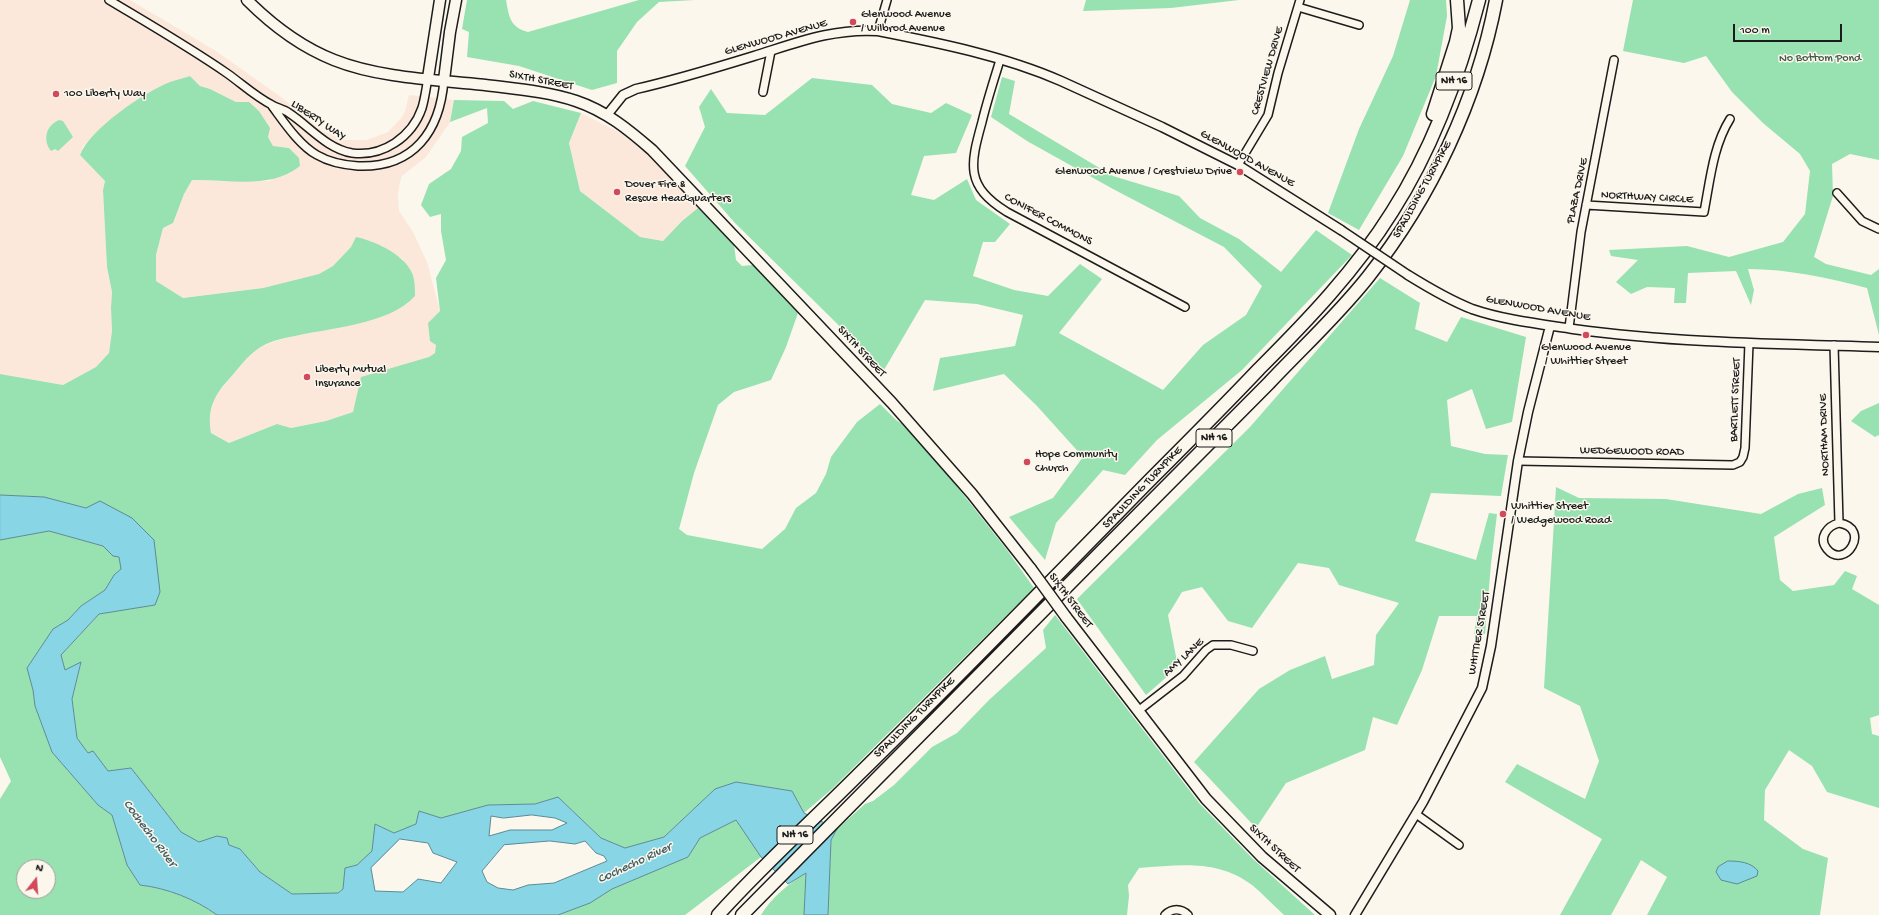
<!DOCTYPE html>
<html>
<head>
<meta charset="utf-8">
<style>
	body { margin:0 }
	#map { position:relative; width:1879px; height:915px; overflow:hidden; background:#fbf7ec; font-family:"Gochi Hand",sans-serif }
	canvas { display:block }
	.north { position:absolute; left:16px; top:859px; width:40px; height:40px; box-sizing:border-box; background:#fbf7ec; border:1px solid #a29f99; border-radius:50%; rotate:17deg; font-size:11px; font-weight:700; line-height:16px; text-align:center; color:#1c1c1c }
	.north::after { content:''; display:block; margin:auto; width:14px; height:18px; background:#d1495b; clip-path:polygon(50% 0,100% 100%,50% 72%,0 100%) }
	.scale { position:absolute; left:1733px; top:24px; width:109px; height:18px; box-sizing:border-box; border:2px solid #1c1c1c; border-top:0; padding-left:5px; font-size:12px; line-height:14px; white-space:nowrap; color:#1c1c1c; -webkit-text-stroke:3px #fbf7ec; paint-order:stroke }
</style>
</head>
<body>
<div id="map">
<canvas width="1879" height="915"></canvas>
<div class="north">N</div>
<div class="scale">100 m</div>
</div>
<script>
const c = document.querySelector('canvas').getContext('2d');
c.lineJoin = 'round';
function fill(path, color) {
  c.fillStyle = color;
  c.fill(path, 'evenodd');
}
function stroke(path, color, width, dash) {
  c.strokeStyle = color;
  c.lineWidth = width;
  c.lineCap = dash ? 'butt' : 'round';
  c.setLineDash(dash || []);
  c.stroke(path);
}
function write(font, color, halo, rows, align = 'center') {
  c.font = font + ' "Gochi Hand",sans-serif';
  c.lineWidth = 3;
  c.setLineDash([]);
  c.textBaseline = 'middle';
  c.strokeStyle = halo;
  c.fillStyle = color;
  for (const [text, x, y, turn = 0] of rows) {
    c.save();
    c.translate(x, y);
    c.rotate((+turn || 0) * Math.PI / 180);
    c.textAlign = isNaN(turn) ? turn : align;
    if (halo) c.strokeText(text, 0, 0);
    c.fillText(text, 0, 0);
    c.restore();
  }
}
fill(new Path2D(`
	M0,0H130L216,51L281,97L321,130L344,140H367L388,132L402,117L405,111L409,95L454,100L450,122L426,157L402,176L399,186L398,196L399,211L413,232L427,262L440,311L428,323L436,345L435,353L353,412L326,421L291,428L277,424L229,443L211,433L209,424L211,410L215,396L248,357L260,347L279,340L306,333L347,326L386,314L407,304L415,296L414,285L403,259L365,239L351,247L333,266L319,274L263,288L183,298L156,281V255L163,228L173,223L184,194L192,180L270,181L290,148L273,146L249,102H236L210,89L200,86L190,76L169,83L147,95L102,127L83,146L80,155L105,181L103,190L107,267L112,292L111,308L112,331L109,353L96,367L63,385L0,374Z
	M581,113L621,133L644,151L669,174L698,208L682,221L663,241L640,237L580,191L569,143Z`), '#fce8db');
fill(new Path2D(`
	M467,0H506C509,17 510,27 528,32L639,0H695L659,2L637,22L617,51V83L592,90L519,66L467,57L469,32L462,29Z
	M1086,0H1239L1171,8L1083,11Z
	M1410,0H1446L1447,16L1436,76L1403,156L1359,230L1328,213L1359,129L1393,56Z
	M1633,0H1879V160L1850,154L1832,164L1833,196L1814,257L1826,264L1871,275L1879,269V335L1867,288C1828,278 1789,269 1748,269L1754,290L1751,305L1736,271L1688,273L1686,303H1674L1675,288L1647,287L1631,294L1616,282L1638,260L1611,256L1609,250L1687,246L1729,257L1783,242L1805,214L1810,171L1800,154L1763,123L1732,92L1706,56L1684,63L1623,51Z
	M190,76L200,86L210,89L236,102H249L259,111L270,128L268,137L273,146L289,148L299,158L300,166C271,190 227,179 192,180L184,194L173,223L163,228L156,255V281L183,298L263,288L319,274L333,266L351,247L356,237C374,241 402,253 411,271C415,278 415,288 415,296C389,325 328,328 290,337C280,339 268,342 259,348C247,356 239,368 230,378C214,395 207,409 211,433L229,443L277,424L291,428L326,421L353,412L361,377L429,357L435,353L436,345L430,341L428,323L440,311L436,278L446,260L441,231V214L430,217L421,205L429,184L451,169L461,151L462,137L488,123L487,108L450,122L454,100L504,101L513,109L533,101L581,113L569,143L580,191L640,237L663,241L682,221L698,208L734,245L736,260L742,266L753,265L798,313L786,347L771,380L734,392L718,405L694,473L679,529L687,535L762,549L785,529L796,508L816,493L826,474L831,457L857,422L880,404L896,420L914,432L1007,550L1034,588L832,789L804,813L792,791L736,782L715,789L664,837L625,848L601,838L558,797L535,804L488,805L441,818L419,811L416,824L394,833L375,824L372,852L357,865L345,868L343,889L337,893L292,894L260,872L240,849L229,845L217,836L199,842L181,832L131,768L108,771L93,752L88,753L77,738L72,699L81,663L65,670L61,655L99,614L155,605L86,508L44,497L0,495V374L63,385L96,367L109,353L112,331L111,308L112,292L107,267L103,190L105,181L80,155C90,129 143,93 170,82C176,80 184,78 190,76Z
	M1002,77L1015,81L1009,114L1113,176L1179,196L1200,218L1239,239L1281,272L1316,230L1352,255L1242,370L1157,440L1125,475L1103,470L1056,523L1045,560L1009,517L1053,498L1083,457L1037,406L1004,374L933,391L940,358L1015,346L1023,315L977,304L925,300L884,370L735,223L685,166L705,127L699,107L711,89L727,113L765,115L812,78L872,85L892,104L931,113L946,103L972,115L956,153L924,156L911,195L934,200L967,179L976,200L1010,224L995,242H983L973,276L1014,290L1048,296L1080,264L1102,279L1059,333L1163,390L1203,345L1246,315L1262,286L1224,247L1113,189L1027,141L991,117Z
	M59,120L63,121L73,137L58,151L55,149L51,151C43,141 45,126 59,120Z
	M1380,278L1420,303L1415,329L1447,342L1461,317L1526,337L1512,422L1486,429L1472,389L1447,400L1451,446L1485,454L1508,455L1501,496L1431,493L1415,541L1476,560L1489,513L1497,514L1491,564L1485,634H1474L1477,616H1439L1422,670L1397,725L1373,717L1365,750L1286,783L1256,828L1194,762L1259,689L1290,670L1325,656L1332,679L1374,665L1376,635L1399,603L1339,585L1329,568L1298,563L1252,628L1228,621L1202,587L1182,592L1168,615L1178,667L1146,695L1077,599L1250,427Z
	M1879,403V435L1875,437L1851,421L1861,411Z
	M1556,487L1579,498L1666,499L1761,514L1798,494L1822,488L1825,505L1774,537L1780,580L1793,591L1834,585L1845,571L1857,576L1852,589L1879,605V715L1870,718L1872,734L1879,736V808L1827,792L1812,766L1789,750L1765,790L1764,820L1803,849L1828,858L1820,915H1647L1667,877L1641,860L1611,915H1560L1602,839L1505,782L1517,764L1585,799L1599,761L1580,706L1544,688Z
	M49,531L103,546L113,556H119L121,569L114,575L105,590L81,606L68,620L53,629L27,668L33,690L35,706L52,752L98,805L112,815L127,865L140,885C167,888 195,899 217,915H0V799L11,781L0,757V540ZM24,867H48V891H24Z
	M1055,615L1200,804L1252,858L1315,915H1284C1273,905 1263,894 1252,885C1218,859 1179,865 1139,868L1128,885L1129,896L1127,915H828L831,840L837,829L865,804L873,801L894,785L932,747L957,733L989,700L1046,648L1043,630Z
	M736,820L761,857L685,915H558L590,903L612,889L688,857L700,838Z
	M806,873L804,915H761C772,897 788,884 806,873Z`), '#98e1b1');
const water = new Path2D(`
	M0,495L44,497L86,508L100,501L132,518L154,540L160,592L155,605L99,614L61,655L65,670L81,662L72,699L77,738L88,753L93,751L108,771L131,768L181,832L199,842L217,836L227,838L229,845L240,849L260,872L292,894L338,893L343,889L345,868L357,865L372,851L375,824L394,833L416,824L419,811L441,818L488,805L535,804L558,797L601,838L625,848L664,837L715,789L736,782L792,791L804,813L837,829L831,840L828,915H804L806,873L788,884L761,857L736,820L700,838L688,857L612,889L590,903L558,915H217C195,899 167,888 140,885L127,865L112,815L98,805L52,752L35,706L33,690L27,668L53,629L68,620L81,606L105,590L114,575L121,569L119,557L113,556L103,546L49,531L0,540ZM532,815L555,818L567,823L552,830H510L489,836L491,816L503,818ZM400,839L428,843L433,853L457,862L441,883L418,879L403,892L375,891L371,868ZM550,841L575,844L585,841L596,853L604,856L607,861L554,883L528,885L513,890L498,888L487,882L482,871L504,845Z
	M1728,861C1739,861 1751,862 1758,871L1757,876L1737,884L1721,880L1716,872L1718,867Z`);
fill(water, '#88d5e6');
stroke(water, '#5d8b95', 1);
const minor = new Path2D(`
	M109,0C149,24 189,47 228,74C242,84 256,97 272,105C277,108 284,109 289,113C309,126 327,149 352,153C383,157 412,137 422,108C425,98 426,88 428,78
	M1298,7L1359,25
	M878,31L887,0
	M1000,60C994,80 987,101 982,122C970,165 965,186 1007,212L1185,307
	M763,92L771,51
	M272,106C284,122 299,145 317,155C329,162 344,165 358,166C414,168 440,131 444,80
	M1238,165L1268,115L1278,73L1300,0
	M1837,193L1862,221L1879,229
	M1586,205L1704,212C1710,181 1713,146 1730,119
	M1569,328L1581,232L1614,60
	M1834,345L1839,523C1827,526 1818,538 1827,549C1845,571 1872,528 1839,523
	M1518,461L1733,465L1740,462L1743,457L1745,448L1749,343
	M1138,711L1183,676L1206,650L1213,645H1231L1253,651
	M1416,814L1459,845
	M1165,915C1172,908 1181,908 1188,915`);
const tertiary = new Path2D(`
	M607,115L623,95L636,89C676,80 715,68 754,56C796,43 833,28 878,31C939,43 1004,56 1061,81L1162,127L1238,165L1341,230
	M1408,275C1429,288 1449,300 1472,309C1504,320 1540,324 1573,329C1675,343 1777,344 1879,347
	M1355,915L1423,802L1482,688L1491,646L1518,461L1528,412L1550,326`);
const secondary = new Path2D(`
	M247,0C272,25 301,47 334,60C384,80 449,80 502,87C527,90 552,93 576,101C606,111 629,130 652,150L892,403L972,494L1031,569
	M428,78L440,0
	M444,80L450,32L456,0
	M1066,617L1206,799L1262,857L1330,915`);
const motorway = new Path2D(`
	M1433,114L1456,42L1459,28L1457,0
	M718,915C763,865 812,821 859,774C957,678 1053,579 1149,481C1186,444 1223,407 1259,369C1308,320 1355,271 1392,212C1433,148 1460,74 1479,0
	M742,915C861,796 980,675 1099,554C1155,497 1212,440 1269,383C1302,348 1338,315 1368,277C1431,197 1477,100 1496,0`);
stroke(minor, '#1c1c1c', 10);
stroke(tertiary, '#1c1c1c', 11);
stroke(secondary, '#1c1c1c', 13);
stroke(motorway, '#1c1c1c', 15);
stroke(minor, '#fbf7ec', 7);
stroke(tertiary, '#fbf7ec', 8);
stroke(secondary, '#fbf7ec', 10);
stroke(motorway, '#fbf7ec', 12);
const tertiaryBridge = new Path2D(`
	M1341,230L1408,275`);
const secondaryBridge = new Path2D(`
	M1031,569L1066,617`);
stroke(tertiaryBridge, '#1c1c1c', 11, []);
stroke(secondaryBridge, '#1c1c1c', 13, []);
stroke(tertiaryBridge, '#fbf7ec', 8);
stroke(secondaryBridge, '#fbf7ec', 10);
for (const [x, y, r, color] of [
	[853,22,4,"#d1495b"],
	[56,94,4,"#d1495b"],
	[1240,172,4,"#d1495b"],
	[617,192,4,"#d1495b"],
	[1586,335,4,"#d1495b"],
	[307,377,4,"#d1495b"],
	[1027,462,4,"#d1495b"],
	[1503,514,4,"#d1495b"]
]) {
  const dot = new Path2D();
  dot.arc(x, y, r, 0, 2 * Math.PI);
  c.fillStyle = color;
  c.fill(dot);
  stroke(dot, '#fbf7ec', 1.5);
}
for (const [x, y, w] of [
	[1454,81,36],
	[1214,438,36],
	[795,835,36]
]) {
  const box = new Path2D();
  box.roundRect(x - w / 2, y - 9, w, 18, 3);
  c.fillStyle = '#fbf7ec';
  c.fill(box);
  stroke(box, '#1c1c1c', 1);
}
write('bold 11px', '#1c1c1c', null, [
	["NH 16",1454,81],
	["NH 16",1214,438],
	["NH 16",795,835]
]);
write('12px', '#1c1c1c', '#fbf7ec', [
	["Glenwood Avenue",861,15],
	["/ Wilbrod Avenue",861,29],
	["100 Liberty Way",64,94],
	["Glenwood Avenue / Crestview Drive",1232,172,"right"],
	["Dover Fire &",625,185],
	["Rescue Headquarters",625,199],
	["Glenwood Avenue",1586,348,"center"],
	["/ Whittier Street",1586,362,"center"],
	["Liberty Mutual",315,370],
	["Insurance",315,384],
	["Hope Community",1035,455],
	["Church",1035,469],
	["Whittier Street",1511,507],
	["/ Wedgewood Road",1511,521]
], 'left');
write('12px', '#1c1c1c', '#fbf7ec', [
	["GLENWOOD AVENUE",776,38,-16],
	["CRESTVIEW DRIVE",1268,71,-74],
	["SIXTH STREET",541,81,11],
	["LIBERTY WAY",318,121,34],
	["GLENWOOD AVENUE",1247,159,29],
	["SPAULDING TURNPIKE",1423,190,-61],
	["PLAZA DRIVE",1578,191,-78],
	["NORTHWAY CIRCLE",1647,198,3],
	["CONIFER COMMONS",1048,220,28],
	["GLENWOOD AVENUE",1538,309,10],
	["SIXTH STREET",861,352,47],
	["BARTLETT STREET",1736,400,-88],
	["NORTHAM DRIVE",1825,435,-92],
	["WEDGEWOOD ROAD",1632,452,1],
	["SPAULDING TURNPIKE",1143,488,-46],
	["SIXTH STREET",1070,601,53],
	["WHITTIER STREET",1480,633,-80],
	["AMY LANE",1184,658,-43],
	["SPAULDING TURNPIKE",915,718,-45],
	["SIXTH STREET",1274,849,43]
]);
write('12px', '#415749', '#fbf7ec', [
	["No Bottom Pond",1820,59]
]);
write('italic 13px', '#425d63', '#fbf7ec', [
	["Cochecho River",149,834,53],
	["Cochecho River",635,864,-25]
]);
</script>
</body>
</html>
